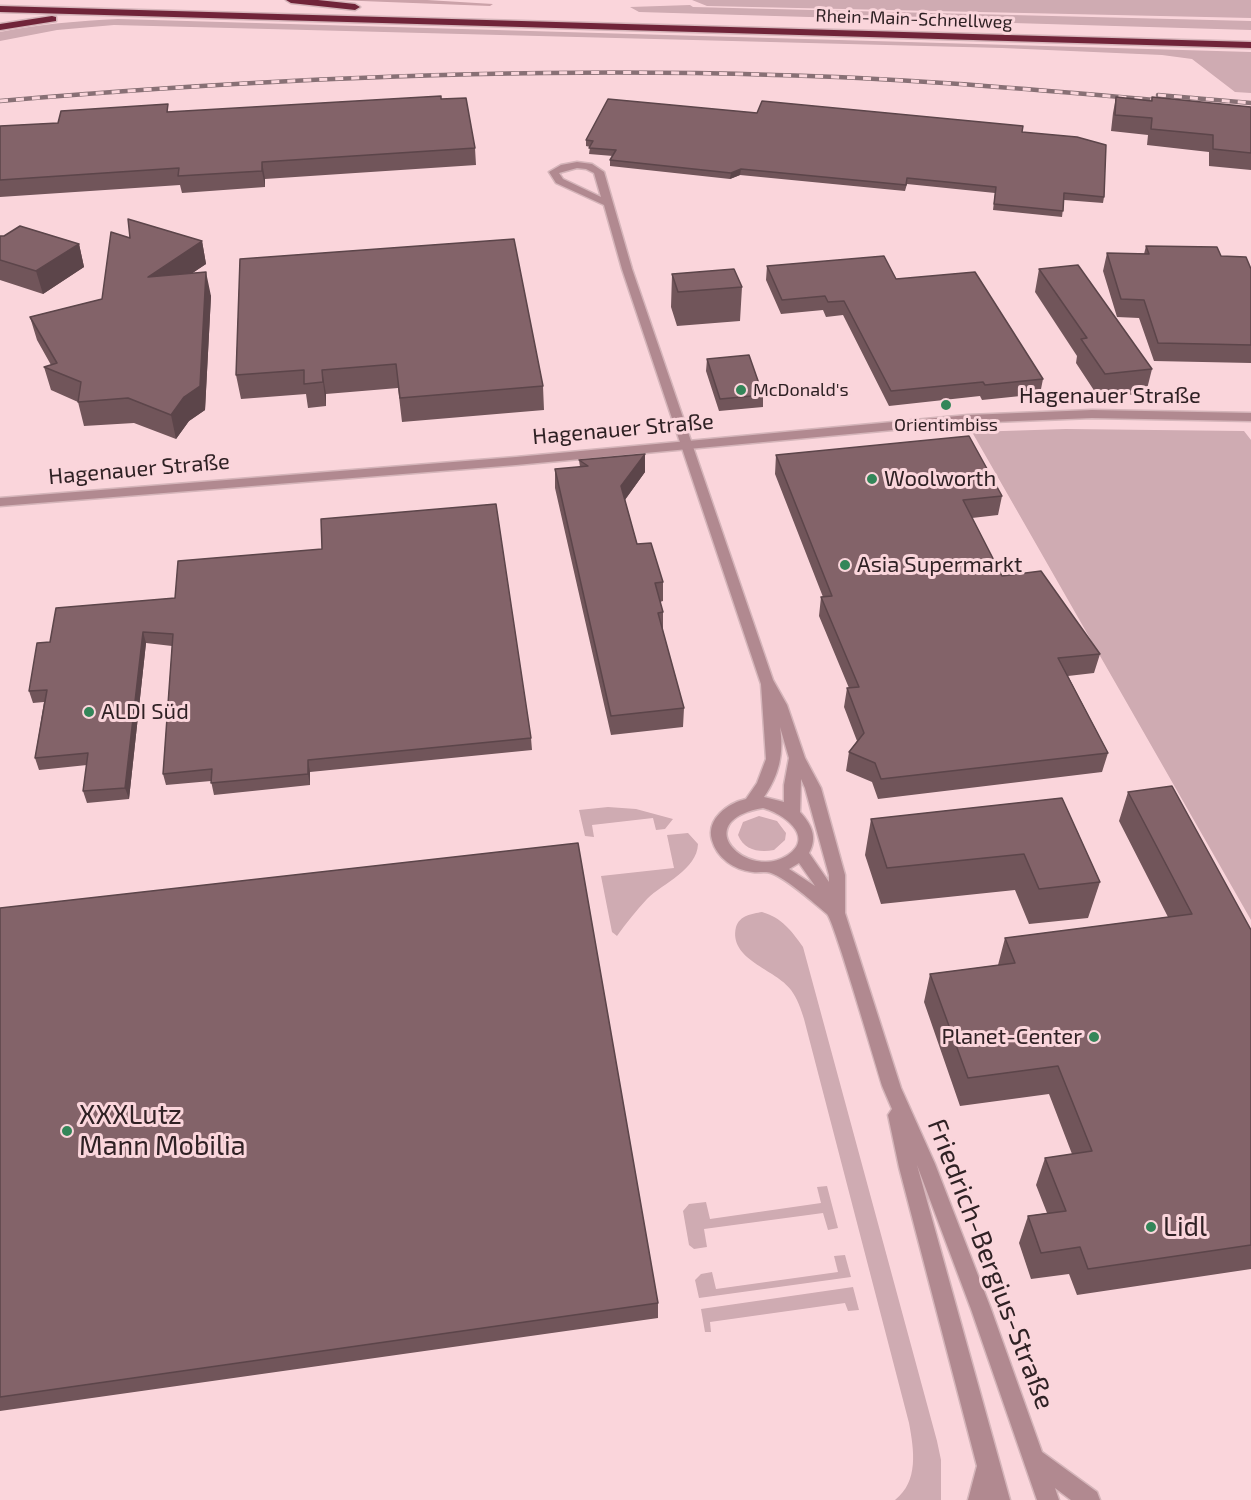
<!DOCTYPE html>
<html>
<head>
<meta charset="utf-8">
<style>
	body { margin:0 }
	canvas { display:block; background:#fad5db }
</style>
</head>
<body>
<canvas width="1251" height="1500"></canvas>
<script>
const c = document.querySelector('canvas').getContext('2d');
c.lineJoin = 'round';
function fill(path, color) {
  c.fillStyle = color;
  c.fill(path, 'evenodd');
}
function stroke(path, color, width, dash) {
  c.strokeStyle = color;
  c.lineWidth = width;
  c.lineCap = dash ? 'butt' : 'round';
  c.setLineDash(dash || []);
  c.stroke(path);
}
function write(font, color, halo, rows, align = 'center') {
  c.font = font + ' "Exo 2",sans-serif';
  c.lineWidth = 6;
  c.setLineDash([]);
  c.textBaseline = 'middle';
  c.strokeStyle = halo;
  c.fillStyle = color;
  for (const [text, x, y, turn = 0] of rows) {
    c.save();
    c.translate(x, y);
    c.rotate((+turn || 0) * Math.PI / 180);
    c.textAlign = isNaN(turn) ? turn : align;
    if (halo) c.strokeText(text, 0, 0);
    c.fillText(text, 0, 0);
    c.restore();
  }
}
fill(new Path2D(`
	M692,0H1251V18L707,6Z
	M690,5L693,7L1251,21V30L639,12L630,7Z
	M118,19L1251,52V93L1235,92L1192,59L1162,55L1002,48L114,25L57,30L0,41V32C39,24 78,21 118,19Z
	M1066,429L1244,431L1251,440V920L972,432Z
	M608,807L636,809L673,819L665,829L656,830L653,818L592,825L594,837L585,836L579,810Z
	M759,816L777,821L786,833L785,840L774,850C759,853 744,850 738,835L743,822Z
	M688,833L698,844C697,870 663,883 647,899C636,911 626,923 617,936L612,932L601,876L674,868L667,835Z
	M762,912C782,918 791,930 803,947L937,1441L941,1460V1500H895C919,1481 914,1450 909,1423L804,1019C801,1009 797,998 791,990C776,969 728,960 736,927C740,915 752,914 762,912Z
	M827,1186L838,1228L828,1230L823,1213L704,1229L707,1247L694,1249L689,1245L683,1211L689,1204L706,1202L710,1219L821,1203L817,1187Z
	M845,1255L851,1277L699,1298L695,1280L701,1274L712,1272L716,1289L838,1272L834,1256Z
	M853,1287L859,1310L848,1311L845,1303L710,1322L711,1332H705L701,1309Z`), '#cfabb2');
fill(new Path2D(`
	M336,0H427L493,4L490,6Z`), '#cba2a9');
const minor = new Path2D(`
	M577,162L592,164L604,172L632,269L773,680L787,705L805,758L821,788L845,875V913L901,1088L935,1164L991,1309L1042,1452L1097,1492L1100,1500H1071L1055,1488L1059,1500H1037L971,1309L917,1165L1010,1500H968L977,1466L899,1167L888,1115L892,1109L883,1088C876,1066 834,920 827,914C814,903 786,878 771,873C766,871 758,873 753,872C734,870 717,858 712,840C706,819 728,803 746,799L757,783L766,759L761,684L622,269L604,205L556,183L549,172L561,165ZM577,168L586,169L594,173L601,197L563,179L559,173ZM780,727L789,758L784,785V802L764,797C779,775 784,754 780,727ZM801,779L805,788L829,875V882L809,853C818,837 811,824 800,812ZM763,808C782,813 816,836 788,855C747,882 687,821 763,808ZM799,863L813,883L815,886L789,869Z`);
const tertiary = new Path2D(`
	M1092,410L1251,413V421L1092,418L968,423L516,465L0,506V498L516,457L968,415Z`);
const motorway = new Path2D(`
	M286,0H318L355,4L360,7L355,10L291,3Z
	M0,6L1251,42V48L0,12Z
	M52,16L56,17V21L0,30V24Z`);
stroke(minor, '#d5b5ba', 3);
stroke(tertiary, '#d5b5ba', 3);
stroke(motorway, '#d5b5ba', 3);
fill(minor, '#b18990');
fill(tertiary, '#b18990');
fill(motorway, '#702439');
const rail = new Path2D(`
	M1158,95L1251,103
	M0,101C258,79 516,67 775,75C906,78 1037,90 1168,101`);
stroke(rail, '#887075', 4.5);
stroke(rail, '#fad5db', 3, [8]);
fill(new Path2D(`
	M1116,97L1151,101L1152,97L1251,107V170L1209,166V152L1147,145L1148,135L1111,131L1113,113Z
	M441,99L475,148L476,165L265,179V187L182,193L180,185L0,197V126L58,123L169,112Z
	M757,113L1022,132L1104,197L1103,203L1064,200L1062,217L993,210L995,193L907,184L905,191L740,175L730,179L610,166V160L613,156L589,154L590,147L586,146V140Z
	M0,236L79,244L84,267L43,294L0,280Z
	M130,238L202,241L206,264L192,273L211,296L205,410L189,421L176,439L134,423L84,426L78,402L51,390L44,367L51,365L37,340L30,317L102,299Z
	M1146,246L1221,256L1251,269V363L1154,361L1139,318L1117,317L1103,271L1107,253L1144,254Z
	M240,259L543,386L544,410L402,422L398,388L326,394V406L308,408L306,394L241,399L236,375Z
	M767,266L896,279L1043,379L1040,394L982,400L980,396L889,406L843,315L826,317L823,310L781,314L766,280Z
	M1039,269L1152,369L1146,393L1099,398L1076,363L1077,356L1035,292Z
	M672,274L742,287L740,321L677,326L671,307Z
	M707,359L763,395V407L719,411L706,371Z
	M645,454V472L625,500L637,544L663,582V601L660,602L663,612V631L684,708L683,727L611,735L555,488V469L580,467L579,460Z
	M776,455L1002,496L998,515L972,518L1002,576L1100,654L1094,673L1068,676L1108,753L1102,772L878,799L872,782L846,771L849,752L857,741L844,707L847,688H849L819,616L821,597H823L775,474Z
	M175,598L531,738L532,750L310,772V785L214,795L211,781L166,785L163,774L172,646L146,643L129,799L87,803L83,791L87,765L39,770L35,758L44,702L33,703L29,691L50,642Z
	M1128,792L1251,930V1269L1077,1295L1069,1274L1031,1279L1019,1243L1028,1216L1047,1213L1036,1185L1045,1158L1072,1154L1049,1094L960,1106L924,1002L930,974L998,965L1005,938L1168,917L1119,821Z
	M1062,798L1100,882L1088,918L1029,924L1015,890L881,904L865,855L871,819Z
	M0,908L658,1303V1318L0,1411Z`), '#71555a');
fill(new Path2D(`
	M262,162L265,179V187L262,171Z
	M741,169L740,175L730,179L731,173Z
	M202,241L206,264L153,300L148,277Z
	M79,244L84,267L43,294L36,271Z
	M206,272L211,296L205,410L189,421L176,439L171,415Z
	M322,370L326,394V406L323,382Z
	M645,454V472L621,505V486Z
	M143,632L146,643L129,799L125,788Z
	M308,760L310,772V785L308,774Z`), '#5c454a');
const building = new Path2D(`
	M441,96V99L466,98L475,148L262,162V171L178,176L179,168L0,180V126L58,123L61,111L168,104L167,112Z
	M1116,97L1152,101V97L1251,107V153L1213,149V135L1151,129L1152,118L1115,115Z
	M608,99L757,113L762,101L1023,126L1022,132L1077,137L1106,145L1104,197L1064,193L1063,211L994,204L996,187L907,178L906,185L741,169L731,173L610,160L616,150L589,148L593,141L586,140Z
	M128,219L202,241L148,277L206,272L200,386L184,397L171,415L128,398L78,402L81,382L44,367L57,363L30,317L102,299L111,232L130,238Z
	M20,226L79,244L36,271L0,260V236H4Z
	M514,239L543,386L400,398L396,364L322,370L323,382L304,384V370L236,375L240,259Z
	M1146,246L1217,247L1221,256L1246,257L1251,269V345L1158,343L1144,300L1121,299L1107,253L1149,254Z
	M884,256L896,279L975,272L1043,379L985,385L983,382L891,391L844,301L828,302L825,296L782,300L767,266Z
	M1078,265L1152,369L1105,374L1081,339L1087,338L1039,269Z
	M734,269L742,287L678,292L672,274Z
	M749,355L763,395L720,399L707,359Z
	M969,436L1002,496L963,500L1002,576L1041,571L1100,654L1058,658L1108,753L881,779L875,763L849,752L864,733L847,688L859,687L821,597L832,596L776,455Z
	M645,454L621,486L637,544L651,543L663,582L655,583L663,612L658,613L684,708L611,716L555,469L588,466L579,460Z
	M496,504L531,738L308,760V774L211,783L212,769L163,774L173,634L143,632L125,788L83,791L88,753L35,758L47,690L29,691L37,643L50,642L56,608L175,598L178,561L322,549L321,519Z
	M1172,786L1251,930V1245L1088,1269L1080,1247L1041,1253L1028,1216L1066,1211L1045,1158L1092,1151L1058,1066L968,1078L930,974L1015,963L1005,938L1192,914L1128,792Z
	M1062,798L1100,882L1039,889L1024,854L887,868L871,819Z
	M578,843L658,1303L0,1397V908Z`);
fill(building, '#836369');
stroke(building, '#5c454a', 1.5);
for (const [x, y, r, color] of [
	[741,390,6,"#338659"],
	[946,405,6,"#338659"],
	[872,479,6,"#338659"],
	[845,565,6,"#338659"],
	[89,712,6,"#338659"],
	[1094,1037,6,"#338659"],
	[67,1131,6,"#338659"],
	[1151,1227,6,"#338659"]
]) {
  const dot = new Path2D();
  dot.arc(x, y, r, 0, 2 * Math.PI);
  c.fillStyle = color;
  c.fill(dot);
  stroke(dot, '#fad5db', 2);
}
write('18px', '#2f2124', '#fad5db', [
	["Rhein-Main-Schnellweg",914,19,2]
]);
write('18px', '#2f2124', '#fad5db', [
	["McDonald's",753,390],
	["Orientimbiss",946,425,"center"]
], 'left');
write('22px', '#2f2124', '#fad5db', [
	["Hagenauer Straße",1110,396],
	["Hagenauer Straße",623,429,-5],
	["Hagenauer Straße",139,469,-5]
]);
write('22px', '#2f2124', '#fad5db', [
	["Woolworth",884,479],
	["Asia Supermarkt",857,565],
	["ALDI Süd",101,712],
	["Planet-Center",1082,1037,"right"]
], 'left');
write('27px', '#2f2124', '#fad5db', [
	["XXXLutz",79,1115],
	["Mann Mobilia",79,1146],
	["Lidl",1163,1227]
], 'left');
write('27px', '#2f2124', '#fad5db', [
	["Friedrich-Bergius-Straße",991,1264,69]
]);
</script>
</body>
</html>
